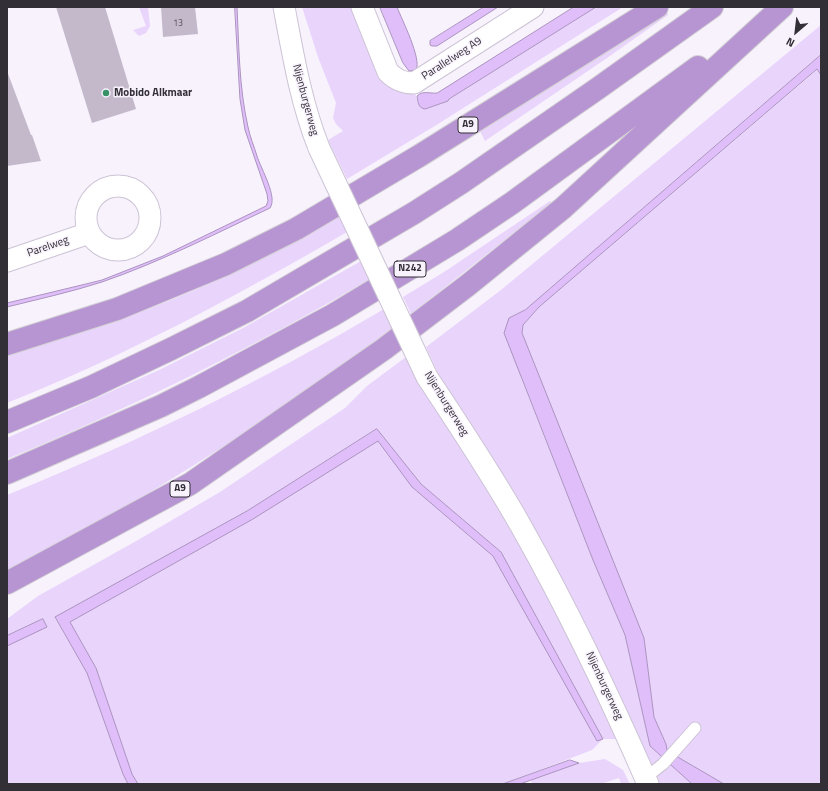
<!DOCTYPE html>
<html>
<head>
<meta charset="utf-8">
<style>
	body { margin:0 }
	#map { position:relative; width:828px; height:791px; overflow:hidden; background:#f8f2fd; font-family:"Titillium Web",sans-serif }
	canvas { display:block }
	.frame { position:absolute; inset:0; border:8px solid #332f36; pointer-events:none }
	.north { position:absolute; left:776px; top:12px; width:40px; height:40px; -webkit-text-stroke:3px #f8f2fd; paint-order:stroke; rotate:208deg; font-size:11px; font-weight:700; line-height:16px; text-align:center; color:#332f36 }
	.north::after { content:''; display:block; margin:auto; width:14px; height:18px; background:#332f36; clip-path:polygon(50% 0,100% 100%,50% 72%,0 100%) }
</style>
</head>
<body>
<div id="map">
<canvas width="828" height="791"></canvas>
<div class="frame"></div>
<div class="north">N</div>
</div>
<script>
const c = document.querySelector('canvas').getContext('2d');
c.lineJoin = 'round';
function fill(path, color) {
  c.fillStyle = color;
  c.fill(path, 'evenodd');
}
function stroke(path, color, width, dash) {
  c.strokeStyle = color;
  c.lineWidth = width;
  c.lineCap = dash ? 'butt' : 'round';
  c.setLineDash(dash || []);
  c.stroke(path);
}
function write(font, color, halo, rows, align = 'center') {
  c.font = font + ' "Titillium Web",sans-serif';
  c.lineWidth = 3;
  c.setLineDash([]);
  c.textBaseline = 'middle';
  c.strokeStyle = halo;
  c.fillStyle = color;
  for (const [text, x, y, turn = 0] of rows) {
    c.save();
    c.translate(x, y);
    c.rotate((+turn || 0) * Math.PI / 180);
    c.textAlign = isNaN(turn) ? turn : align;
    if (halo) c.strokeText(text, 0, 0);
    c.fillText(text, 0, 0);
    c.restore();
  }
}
fill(new Path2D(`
	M139,7H148L150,26L146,33L139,36L133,30L146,26Z
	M302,7H353L414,90L418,103L428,108L448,101L449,99L596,7H623L438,124L347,179L328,140L343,131L336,124L333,118L336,103L318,57Z
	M667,12L668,15L607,58L485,141L480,131Z
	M821,25V55L525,310L509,318L521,378L593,560L625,635L650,746L692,784H653L444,386L426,347L501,290Z
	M818,69L821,75V784H724L681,759L667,750L666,744L654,717L644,638L522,333L523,325L539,307Z
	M550,201L551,202L549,205L411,314L403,297L444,272Z
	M340,216L347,232C237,296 125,356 7,403V354C79,335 151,311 218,279C260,259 299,237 340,216Z
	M361,261L370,279C252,348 133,407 7,459V438L159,370L245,327Z
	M384,309L393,328C306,393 215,455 121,509C83,530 45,551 7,571V495C137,442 263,381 384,309Z
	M406,357L421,387L426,391L478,466L535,566L621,739H603L592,750L503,784H138L132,774L96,668L70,622L253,519L379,440L412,487L493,556L597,740L603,739L501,552L421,484L377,429L247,511L55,618L87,673L123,774L128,784H7V619L38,596L138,540L220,492L345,408L367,386Z
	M605,759L623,770L630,784H621L619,778L601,784H532L531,780L579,763Z`), '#e9d4fb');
const water = new Path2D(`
	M235,7H237C239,47 239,87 248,127C250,137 254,146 257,156C261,169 278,197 270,208C215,234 160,262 102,282C71,292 39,299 7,307V303L90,283L102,280L163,256L266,206L268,201L267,194L245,130L240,99Z
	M380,7H397C402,20 422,59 416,70L409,71L403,63Z
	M484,7H498L437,46H432L430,45V41Z
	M574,7H596L449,99L448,101L425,109C418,108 418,102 417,96C423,90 430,94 437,93Z
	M821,55V75L817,69L539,307L523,325L522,333L644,638L654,717L666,744L667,750L681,759L724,784H692L650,746L625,635L593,560L504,333L509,318L525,310Z
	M377,429L421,484L501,552L603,739L597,741L493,556L412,487L378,441L253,519L70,622L96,668L132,774L138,784H128L123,774L87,673L55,617L247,511Z
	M43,619L47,627L7,646V636Z
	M570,760L579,763L520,784H503Z`);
fill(water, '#dfbefa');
stroke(water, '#ab93bf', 1);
fill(new Path2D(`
	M56,7H105L136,109L92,123Z
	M161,7H195L198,34L163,37Z
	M7,71L31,135H32L41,161L7,166Z`), '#c3b9cb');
const lane = new Path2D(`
	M645,778L663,764L695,728`);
const street = new Path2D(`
	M284,7C293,55 301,103 319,148
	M362,7L388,72C396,80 403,83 414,83L533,7
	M86 218a32 32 0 1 1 64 0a32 32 0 1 1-64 0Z
	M7,261L89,233
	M427,377C460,427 493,476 522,528C569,611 610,697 648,784`);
const highway = new Path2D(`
	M7,344L117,309L226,264L296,229L419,156L657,7
	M7,422L91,387L171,349L247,311L414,213L461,183L597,89L712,7
	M7,473L161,406L199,387L333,315L457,240L512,203L698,67
	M7,583L190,484L384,349L468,285L563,208L782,7`);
stroke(lane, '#ccc3d5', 13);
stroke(street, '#ccc3d5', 23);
stroke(highway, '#d2d1d3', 24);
stroke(lane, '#fff', 11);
stroke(street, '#fff', 21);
stroke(highway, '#b794d2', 22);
const streetBridge = new Path2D(`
	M319,148L427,377`);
stroke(streetBridge, '#ccc3d5', 23, []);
stroke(streetBridge, '#fff', 21);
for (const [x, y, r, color] of [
	[106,93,4,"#389268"]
]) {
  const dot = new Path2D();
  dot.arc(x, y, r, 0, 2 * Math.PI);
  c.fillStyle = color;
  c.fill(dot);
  stroke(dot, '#f8f2fd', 1.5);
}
write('9px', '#57525b', null, [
	["13",178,24]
]);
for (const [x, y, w] of [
	[468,125,20],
	[410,269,32],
	[180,489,20]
]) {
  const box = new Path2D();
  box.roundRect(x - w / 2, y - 8, w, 16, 3);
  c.fillStyle = '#f8f2fd';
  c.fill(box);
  stroke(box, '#332f36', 1);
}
write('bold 10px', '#332f36', null, [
	["A9",468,125],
	["N242",410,269],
	["A9",180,489]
]);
write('11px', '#332f36', '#f8f2fd', [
	["Parallelweg A9",452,59,-33],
	["Nijenburgerweg",305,100,75],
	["Parelweg",48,247,-19],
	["Nijenburgerweg",446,404,58],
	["Nijenburgerweg",604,686,65]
]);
write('bold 11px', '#332f36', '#f8f2fd', [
	["Mobido Alkmaar",114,93]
], 'left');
</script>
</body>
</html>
